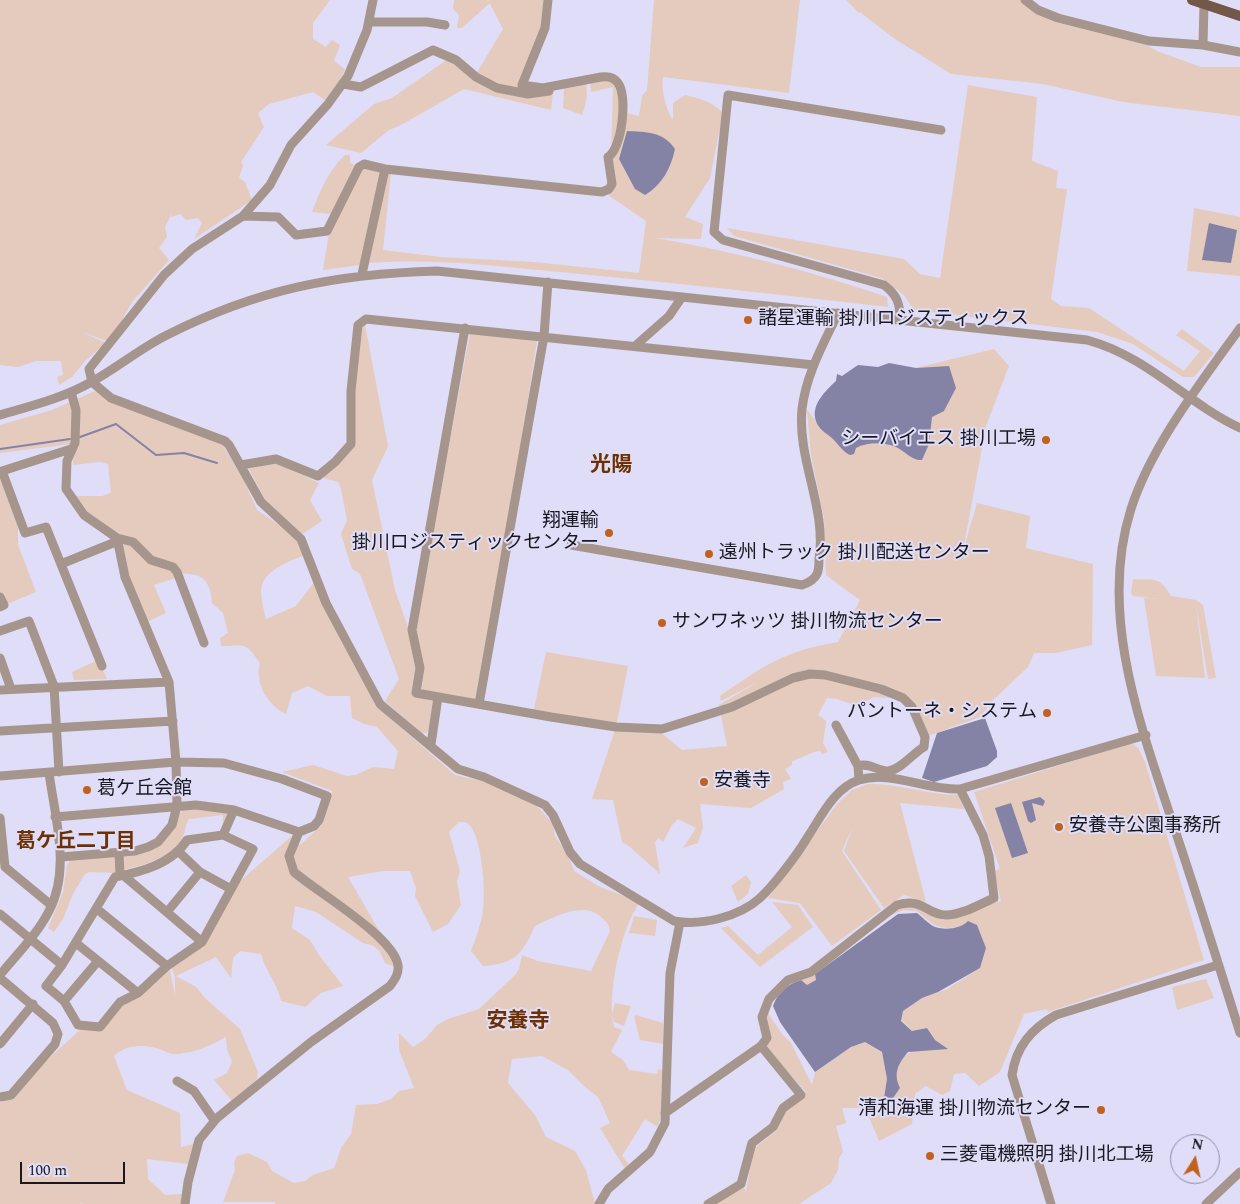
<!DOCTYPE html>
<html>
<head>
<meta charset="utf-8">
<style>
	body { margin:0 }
	#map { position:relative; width:1240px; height:1204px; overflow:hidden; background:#dfddf7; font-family:Spectral,serif }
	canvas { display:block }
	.north { position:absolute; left:1170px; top:1134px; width:50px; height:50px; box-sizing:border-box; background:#dfddf7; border:1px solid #908ea1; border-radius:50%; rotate:10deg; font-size:14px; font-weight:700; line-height:20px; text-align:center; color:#191821 }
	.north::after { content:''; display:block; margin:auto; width:18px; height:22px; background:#c1611e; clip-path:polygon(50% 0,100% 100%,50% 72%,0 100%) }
	.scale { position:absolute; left:20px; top:1162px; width:105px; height:22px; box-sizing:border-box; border:2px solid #191821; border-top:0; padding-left:6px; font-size:15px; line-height:18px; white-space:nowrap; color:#191821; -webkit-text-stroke:4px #dfddf7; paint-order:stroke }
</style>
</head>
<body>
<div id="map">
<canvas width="1240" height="1204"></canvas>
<div class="north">N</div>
<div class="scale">100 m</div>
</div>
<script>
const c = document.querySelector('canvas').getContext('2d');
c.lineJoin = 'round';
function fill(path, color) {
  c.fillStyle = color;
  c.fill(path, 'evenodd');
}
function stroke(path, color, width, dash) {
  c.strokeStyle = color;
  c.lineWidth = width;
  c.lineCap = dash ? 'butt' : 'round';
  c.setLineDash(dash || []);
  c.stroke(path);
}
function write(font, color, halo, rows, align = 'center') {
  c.font = font + ' Spectral,"Noto Sans JP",serif';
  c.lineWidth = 4;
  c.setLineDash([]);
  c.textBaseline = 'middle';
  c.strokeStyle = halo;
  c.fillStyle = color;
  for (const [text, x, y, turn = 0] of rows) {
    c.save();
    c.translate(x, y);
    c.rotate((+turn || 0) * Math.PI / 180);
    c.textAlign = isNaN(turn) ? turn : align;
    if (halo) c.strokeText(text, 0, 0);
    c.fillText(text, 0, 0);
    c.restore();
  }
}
fill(new Path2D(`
	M0,0H330L313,23V39L326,47L332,40L340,45L334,61L345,69L339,84L326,101L313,92L269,104L258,113L264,127L241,162L243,166L239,178L245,182L252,200L194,239L202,223L198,218L186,220L181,214L171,217L172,213L165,227L167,237L159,248L169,260L132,302L110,342L82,332L106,343L85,361L72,377L59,385L57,377L63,375L61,361H36L18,367L0,365Z
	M454,0H487L490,3L462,28H457L459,15L453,9Z
	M488,0H548L545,28L521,90L529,94L553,93L551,110L464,89L401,125L389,130L361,153L326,145L374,104L392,98L451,57L476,74L503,29Z
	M654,0H800L789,93L663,77C661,90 666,110 673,120V103L685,95C699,98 713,102 723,113L710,178L685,217L703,224L701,239L656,238C735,252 811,271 887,297L888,307C782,295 676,283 570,273C503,267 437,258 369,263L387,174L391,173L383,250L441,257L534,262L639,273L646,221L608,195L615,187L611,157L613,87L591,92L590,80H615L613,85L616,80L622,112L639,116L642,96L647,90Z
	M846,0H1021L1043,12L1139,41L1157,51L1201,67H1240V116L1123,102L1043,84L951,74L895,39L861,13L862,11L859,13Z
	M585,82C589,92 586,105 582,115L563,108L564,88Z
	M968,85L1037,97L1032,161L1058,171L1056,188L1067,189L1051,299L1061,306L1089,308L1184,371L1200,351L1176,335L1182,329L1214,353L1194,377H1183L1133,344L1097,332L914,310L904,295L881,278L734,236L727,228L904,259L920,274L940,278Z
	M345,155H350V163L357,166L331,214L312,212C320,190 329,170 345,155Z
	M368,168L378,170L381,173L361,265L323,270L329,233L360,170Z
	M1194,208L1240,217V276L1187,271Z
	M365,325L388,446L372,480L395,590L409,630L416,668L413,696L433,701L428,732L422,734L385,701L399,679L360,574L352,569L341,534L347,520L341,489L338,482L324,478L323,475L348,451L354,408L359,332Z
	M470,333L537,341L492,631L478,697L474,699L422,690L424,669L415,627Z
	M994,349L1009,366L986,426L963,551L977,503L1030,516L1026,548L1093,564L1092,645L1056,653H1034L1028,667L991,702L980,717L925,737L909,699L874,697L857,706L837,699L827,698L818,715L826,721L823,743L828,752L822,754L820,751C811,752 802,758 792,761V765L785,769L791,779L783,782L784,789L751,808L700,804L703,827L698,843L683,848L696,828L678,819L672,825L663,842L658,838L655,842L660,874L630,847L622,842L613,800L592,799L615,730L660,732L682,750L727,746L719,705L758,682L721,701L720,696C763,666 784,651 838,642L860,600L826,575L824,518L811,455L807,410L825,432L895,373Z
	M95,391L222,444L243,478L257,510L288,531L299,542L305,555C290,561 261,571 261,591C261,600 264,610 266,619L296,606L315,581L363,672L374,704L455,775L495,784L526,798L540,809L553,824L555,836L569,857L574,871L600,887L640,902C621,927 606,997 614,1027L622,1030L611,1052L623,1060L629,1070L657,1074L658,1069L662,1070L661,1115L658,1127L645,1119L622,1156L631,1167L625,1169L600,1128L610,1123L598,1097L584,1086L568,1070L542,1056L512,1059L508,1083L535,1115L546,1137L575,1151L586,1170L595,1204H276L274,1202H223L235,1170L234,1162L237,1156L248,1153L267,1162L272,1171L294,1183L305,1181L313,1175L334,1168L341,1148L351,1134L356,1105L377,1104L391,1099L399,1091L414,1088L399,1050V1033L413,1047L426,1038L437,1025L448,1019L479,1009L515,975L519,969L522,955L538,961L591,971L610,931C609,924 607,922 602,918C584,900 554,917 535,926C522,954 516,964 483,966L471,951C476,938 481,924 483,910C486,894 482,831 467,823C466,822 461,822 459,822L449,832L460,871L457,881L461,905L448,924L433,932L415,896L416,888L410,871H383L348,877L388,946L395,967L385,963L380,952L374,946L363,943L316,912L295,906L292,928L310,940L319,955L343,986L321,993L305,1007L281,1001C277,982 265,971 261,954L240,951L233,958L231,978L216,957L176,976L196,987L206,999L240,1029L258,1072L257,1079L233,1102L214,1080L227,1073L232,1062L227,1049L226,1037C210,1046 192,1054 173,1054C170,1054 166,1051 162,1050C146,1044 126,1044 114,1056L127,1090L180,1113L181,1147L193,1144L188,1164L147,1159L148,1179L165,1195L182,1194L181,1204H81L84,1202L79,1204H0V1103L82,1028L103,1029L120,1002L169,965L175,996V977L171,967L204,942L231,889L293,835L300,845L321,826L332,791L282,772L313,765L347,776L356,775L373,767L394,769L398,751L377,727L364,724L352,718L350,696H327L308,686L292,693L286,714C268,706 254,682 260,663C245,641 245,646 221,646L220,638L228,633L223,613L212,603C211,580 201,572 179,574L176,578L154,585L166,613L147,622L127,575L118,541L87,517L76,496H102L111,493L108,464L100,462L73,465V459L79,443L0,453V425L52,410Z
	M275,462L319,483L310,500L322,521L302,534L266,501L249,469Z
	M0,478L18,527V545L36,592L0,607Z
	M1133,579C1153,580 1160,576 1171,596L1196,600L1203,605L1216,678L1208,679L1196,604L1205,678L1156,676L1144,598L1160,599L1133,596L1131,593Z
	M546,652L628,666L616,727L533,714Z
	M98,660L107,679L74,680L72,672Z
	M1131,743L1138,748L1145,762L1204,960L1048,1012L1047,1009L1024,1014L1000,1072L979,1086L965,1073L954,1074L950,1091L942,1095L926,1086L915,1094L912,1124L879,1141L869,1117H865L862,1108H842L846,1123L836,1126L843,1152L839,1158L838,1170L831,1183L799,1204H713L744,1188L746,1192L753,1149L776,1131L785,1108L806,1096L805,1091L767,1050L766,1044L771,1041L764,1014L768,1013L782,1034L791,1043L812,1085L815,1072L851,1047L865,1042L882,1053L887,1079L884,1098H893C898,1058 897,1057 935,1040L927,1028L913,1031L901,1020L903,1011L922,998L947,989L980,968L986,948L977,925C945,927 943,935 917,911L903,910L889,916L816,974V980L807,986L801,980L892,910L914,905L943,920L1001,901L994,871L1000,869L974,792Z
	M868,784C898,783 927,795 958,795L964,809L900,803L926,902L904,895L884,908L844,851L853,826L842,851L881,910L832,946L800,903L768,898L837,804L852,790Z
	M184,809L228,812L229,819L223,826V815L189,819C184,827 186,833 181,840C170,859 143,865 123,870L122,855L144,852Z
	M115,856V873L89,872L85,874L73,894L63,919L54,932L48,928L63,892L67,865L71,859Z
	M746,875L751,882L748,894L738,902L731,886Z
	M772,902L798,905L813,927L760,967L721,928L728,926L758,955L792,927Z
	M634,916L657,920L655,936L629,933Z
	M1206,979L1214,998L1177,1010L1172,987Z
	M615,1003L631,1006L624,1026L614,1022L612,1014Z
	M636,1015L663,1023L664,1044L640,1040L634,1017Z`), '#e4cbbe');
fill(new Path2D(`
	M627,131C646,132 663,131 675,149C671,168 662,185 645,195L635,189L619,159Z
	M1209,223L1237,230L1231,263L1202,260Z
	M889,363L916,368L949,366L956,388L944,411L932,417L929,444L922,460C912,461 905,451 896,447C884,442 867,442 856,448L854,454L850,455C842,451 839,445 833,439C829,435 823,432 820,428C806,410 823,393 836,381L837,374L842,376L858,365L878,367Z
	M985,718L997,751V757L987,766L934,782L922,778L937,733Z
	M1040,797L1045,801L1043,806L1032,803L1036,820L1031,823L1028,821L1022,802Z
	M1011,803L1028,853L1012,858L995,808Z
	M917,913C922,917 928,923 933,926C943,931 961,929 968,921L977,925L986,948L980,968L938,992L922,998L903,1011L901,1021L912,1031L927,1028L935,1040L948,1049L908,1052C898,1064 893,1073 900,1088L893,1098H884L887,1079L882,1052L865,1042L851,1047L815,1072L780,1022L773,1006C778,992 788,984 801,980L807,985L816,980L815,974L898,914Z`), '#8482a5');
stroke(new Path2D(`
	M80,437L116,424L156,455L184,453L217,463
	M0,449L70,439`), '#8482a5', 2);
stroke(new Path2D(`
	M373,0L367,30L348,76L328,104L291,145L270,185L243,216L192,249L164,275L89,369L92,382L111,398L225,441L229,445L261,502L301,539L326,603L380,704L458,769L484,777L545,805L553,815L570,852L580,864L674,921C701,926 739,917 760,898C774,885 797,855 807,838C821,817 834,788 859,780C890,770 926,790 960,789L1146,735
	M1025,0L1038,10L1058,18L1149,41L1203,45L1240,52
	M370,22H427L445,25
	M1203,45L1204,4
	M343,84L361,87L433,50L456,60L476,77L497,88L528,94L549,91
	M243,216L278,217L296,235L327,231L359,167L364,164L385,169L602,192L609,189L612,184L608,157C622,149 628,96 618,83C614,77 608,76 601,77L543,88L522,85L545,28L548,0
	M362,274L385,169
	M900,319C900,303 897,295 884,285L723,240L714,232L728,95L941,130
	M465,328L412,630L420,668L416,693L551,717L616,727L662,729L732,707L793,678L810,674L825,675L881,689L903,698L912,707L925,737L924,747C913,753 901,770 888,771C877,771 869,762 858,766L859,780
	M1240,328C1202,381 1151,446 1131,509C1096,619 1145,737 1179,842C1200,905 1220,969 1240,1033
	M635,346L669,316L682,297
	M0,415C31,406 64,398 93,381C118,367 141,348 167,335C258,289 336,274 437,271L1087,340C1149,357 1185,402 1240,428
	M71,449L2,471L25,533L46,527L102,666
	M241,465L276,459L318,476L335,462L351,444V391L358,325L366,319L814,365
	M117,538L133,542L151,560L173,567L177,572L204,643
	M571,545L802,585C808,583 814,580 817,574C819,570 819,564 819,559C827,508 797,460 802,409C806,374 824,343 838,313
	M61,564L118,541
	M0,597L4,605L0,607
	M0,631L29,621L54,686L59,772
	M0,658L11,689
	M0,690L169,682
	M479,704L544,336L548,282
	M836,725L858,766
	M0,731L173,721
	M431,744L438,697
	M0,776L176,762L224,763L282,779L327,796L319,820L314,826L299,832L234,810L196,805L55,817
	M0,818L5,867L51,905
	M223,835L253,849L202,942L167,966L138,993L120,1002L100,1027L78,1025L64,1001L46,986L62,965L115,877C141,872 172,864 187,840Z
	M223,835L234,810
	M119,852L120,876
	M179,852L200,872L231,889
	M61,857L135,851L148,847L158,842L172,825L177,806L176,762L169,682L125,577L117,538L84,515L66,489L67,461L75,443L76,410L71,392
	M123,875L202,942
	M97,909L167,966
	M167,912L200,872
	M0,914L62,965
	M76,943L138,993
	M0,975C16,955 37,935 49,911C71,869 55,818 49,773
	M0,978L53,1023L58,1034L55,1044L11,1095L0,1097
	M64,1001L98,961
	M0,1044L33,1004
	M177,1081L194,1091L214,1120
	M665,1113L761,1046L767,1038L762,1017L769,999L788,980L811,972L897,905C924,897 926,915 946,915C962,915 980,904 994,898L989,856L983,835L960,789
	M185,1204L188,1182L199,1140L217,1118L311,1042L390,986C395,979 399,974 398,965C393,936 317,892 294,872L289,856L299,832
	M599,1204L608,1189L650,1152L665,1123L670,973L680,922
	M708,1204L741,1184L752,1143L773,1127L783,1108L801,1095L761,1046
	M1051,1204L1012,1075C1016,1047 1031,1029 1056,1015L1218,965
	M1206,1204L1240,1172`), '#a6958d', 9);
stroke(new Path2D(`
	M1192,0L1240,16`), '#735748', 10);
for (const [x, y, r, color] of [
	[748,320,5,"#c1611e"],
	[1046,440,5,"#c1611e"],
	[609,533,5,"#c1611e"],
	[709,554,5,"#c1611e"],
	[662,623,5,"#c1611e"],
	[1047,713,5,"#c1611e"],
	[704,782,5,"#c1611e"],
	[87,790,5,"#c1611e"],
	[1059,827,5,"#c1611e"],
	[1101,1110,5,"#c1611e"],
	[930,1156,5,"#c1611e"]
]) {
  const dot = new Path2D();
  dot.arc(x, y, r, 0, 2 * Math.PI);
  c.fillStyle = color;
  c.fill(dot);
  stroke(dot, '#dfddf7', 2);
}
write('19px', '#191821', '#dfddf7', [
	["諸星運輸 掛川ロジスティックス",758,320],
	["シーバイエス 掛川工場",1036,440,"right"],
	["翔運輸",599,522,"right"],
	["掛川ロジスティックセンター",599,544,"right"],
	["遠州トラック 掛川配送センター",719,554],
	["サンワネッツ 掛川物流センター",672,623],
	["パントーネ・システム",1037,713,"right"],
	["安養寺",714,782],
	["葛ケ丘会館",97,790],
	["安養寺公園事務所",1069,827],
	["清和海運 掛川物流センター",1091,1110,"right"],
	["三菱電機照明 掛川北工場",940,1156]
], 'left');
write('bold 20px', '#6c3002', '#dfddf7', [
	["葛ケ丘二丁目",76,843]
]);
write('bold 21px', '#6c3002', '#dfddf7', [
	["光陽",611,467],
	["安養寺",518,1023]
]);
</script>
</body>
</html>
